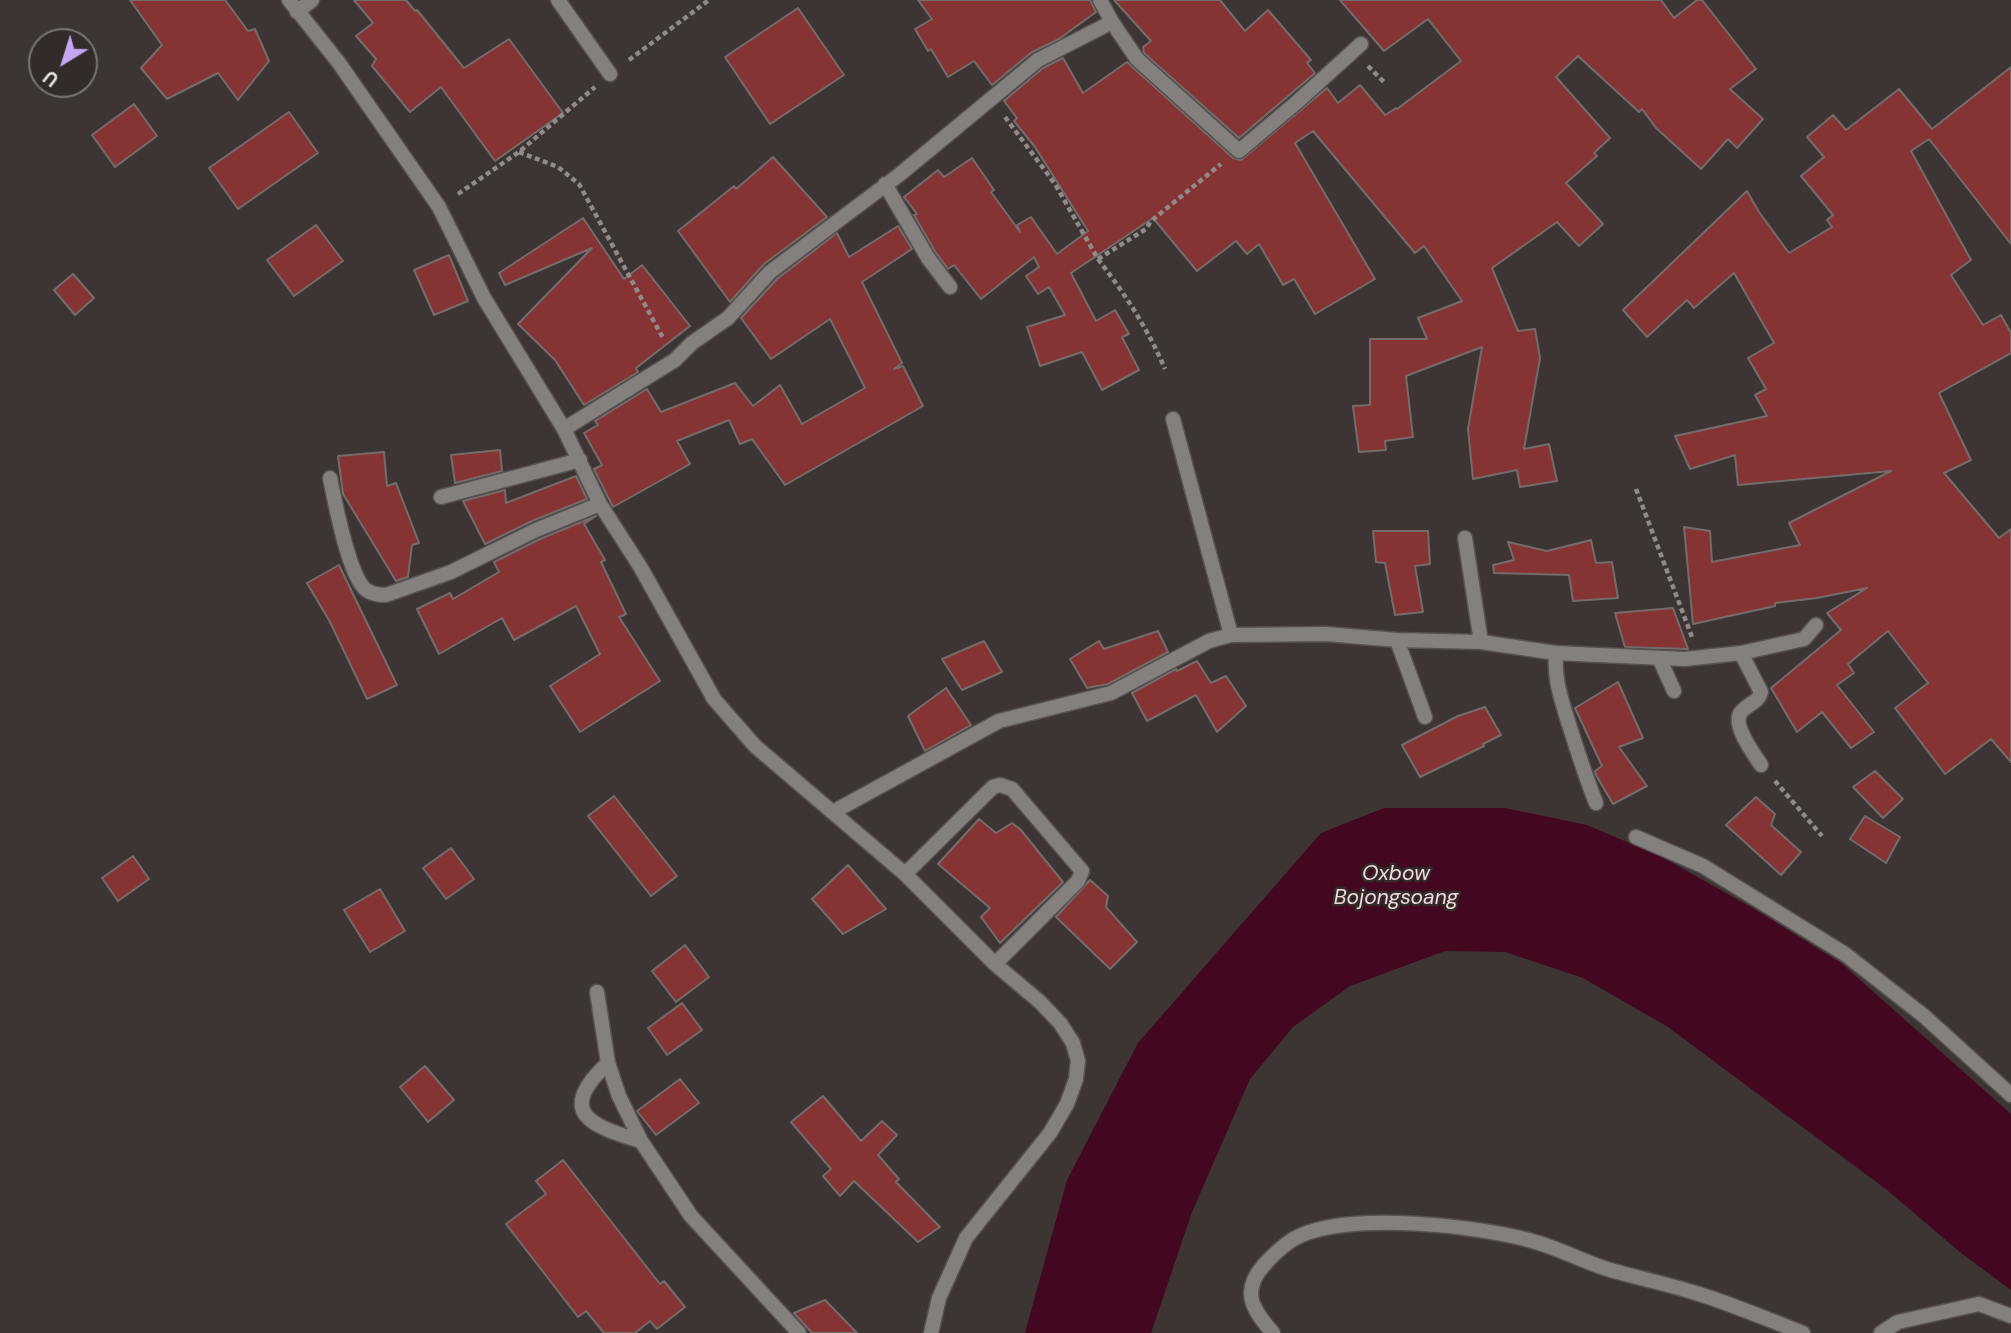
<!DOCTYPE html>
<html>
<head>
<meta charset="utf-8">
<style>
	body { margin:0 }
	#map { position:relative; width:2011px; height:1333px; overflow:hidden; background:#3c3533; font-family:"DM Sans",sans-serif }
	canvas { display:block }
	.north { position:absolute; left:28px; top:28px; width:70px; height:70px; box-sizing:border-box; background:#322b29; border:2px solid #7a7573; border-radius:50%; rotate:218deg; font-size:19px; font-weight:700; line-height:28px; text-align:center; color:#e7e3e1 }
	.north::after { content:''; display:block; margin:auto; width:24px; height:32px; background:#c3a7f2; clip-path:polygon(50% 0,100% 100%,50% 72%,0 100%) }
</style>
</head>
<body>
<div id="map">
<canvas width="2011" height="1333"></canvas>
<div class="north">U</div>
</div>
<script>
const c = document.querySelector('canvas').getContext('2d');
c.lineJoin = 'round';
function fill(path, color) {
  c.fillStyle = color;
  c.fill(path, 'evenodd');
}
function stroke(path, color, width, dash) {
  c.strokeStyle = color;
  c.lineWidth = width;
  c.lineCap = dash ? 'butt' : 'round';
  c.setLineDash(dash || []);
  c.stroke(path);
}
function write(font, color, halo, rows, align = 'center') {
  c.font = font + ' "DM Sans",sans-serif';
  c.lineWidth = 5;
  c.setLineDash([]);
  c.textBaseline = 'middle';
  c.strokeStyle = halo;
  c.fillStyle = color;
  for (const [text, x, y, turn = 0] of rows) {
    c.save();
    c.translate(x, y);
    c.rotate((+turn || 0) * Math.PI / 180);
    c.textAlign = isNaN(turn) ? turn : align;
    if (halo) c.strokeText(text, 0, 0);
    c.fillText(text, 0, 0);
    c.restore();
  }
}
fill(new Path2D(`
	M1384,808H1505L1587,825L1662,857L1756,910L1841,963L2011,1114V1290L1961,1253L1887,1190L1668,1027L1583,978L1505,952L1445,951L1350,986L1293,1027L1250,1079L1192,1212L1151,1333H1025L1067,1180L1138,1043L1321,833Z`), '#43071f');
const building = new Path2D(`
	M130,0H225L248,31L255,29L269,61L238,100L218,73L167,99L141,68L162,45Z
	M354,0H406L415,11L417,10L464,68L509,39L563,113L495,161L441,87L410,112L372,66L376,59L356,36L373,23Z
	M918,0H1090L1096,12L1059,39L1032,52L992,85L974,61L948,77L931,49L928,51L915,29L932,19Z
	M1114,0H1220L1245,31L1268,10L1311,60L1307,63L1315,73L1239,138L1144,53L1143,47L1151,41Z
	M1340,0H1661L1674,18L1697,0H1702L1756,69L1730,89L1763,119L1737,148L1728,139L1701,169L1656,128L1642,109L1639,112L1578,56L1556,77L1610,138L1594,153L1597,156L1566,183L1603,224L1579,246L1557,222L1492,268L1518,331L1535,329L1540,358L1524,449L1549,444L1557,481L1520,487L1517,470L1473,479L1468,429L1482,347L1406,376L1413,437L1385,441L1386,450L1359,452L1353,406L1370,405V339H1427L1418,318L1462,301L1424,246L1415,253L1313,131L1295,143L1375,279L1315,314L1294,279L1283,285L1259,244L1247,254L1236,241L1197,271L1153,218L1071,273L1096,321L1115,310L1129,334L1122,337L1139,370L1102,390L1082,352L1040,366L1027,327L1065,315L1049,287L1038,294L1026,276L1039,267L1034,257L981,299L954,265L948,269L936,253L914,215L917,214L904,197L938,170L944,177L972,158L994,190L991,192L1020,232L1017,225L1031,217L1057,254L1088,231L1035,147L1014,121L1017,118L1004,101L1043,68L1063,58L1083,93L1127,62L1233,158L1241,160L1327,88L1338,103L1360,85L1385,115L1396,108L1397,109L1461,61L1428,19L1384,51Z
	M798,8L844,75L770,124L725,57Z
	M2011,67V244L1929,139L1911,151L1971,260L1951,275L1983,325L2001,315L2011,333V353L1939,393L1971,460L1944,473L1999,538L2011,529V762L1991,739L1945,774L1895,708L1928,683L1888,631L1848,664L1854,673L1837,685L1874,732L1851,748L1822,712L1797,732L1771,688L1841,630L1827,613L1867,588L1817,598L1775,603V606L1693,624L1684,527L1710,531L1712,562L1800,545L1789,523L1891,471L1738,485L1735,455L1690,469L1675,436L1767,416L1755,395L1766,389L1748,358L1774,343L1734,273L1694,308L1687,300L1647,337L1623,310L1747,191L1759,212L1789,253L1832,227L1827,220L1833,215L1801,176L1824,157L1807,137L1833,115L1846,130L1899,89L1932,129Z
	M134,104L157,136L115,167L92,135Z
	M289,112L318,153L238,209L209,168Z
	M773,157L827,217L764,264L730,302L678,231L734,186L736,189Z
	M583,218L624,279L642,265L690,326L636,368L638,372L584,405L555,360L518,324L592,248L505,285L499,273Z
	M316,225L343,261L294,296L267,260Z
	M898,226L912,249L862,282L902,363L894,369L903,366L923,406L785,485L752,439L740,444L729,420L677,441L690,464L613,507L594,469L602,465L584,433L598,425L595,421L647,389L661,412L735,383L753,406L780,385L802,424L865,388L830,319L771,359L741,318L777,279L837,233L849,257Z
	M449,255L468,301L434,315L414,270Z
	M73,274L94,298L75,315L54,290Z
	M500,450L502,471L455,483L451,455Z
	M384,452L387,486L396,483L419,543L412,545L408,577L396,581L343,494L338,456Z
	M576,476L587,499L532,521L485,544L463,501L505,490L506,503Z
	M596,516L584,524L605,560L601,562L626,614L619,617L660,681L580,732L550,686L600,654L576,606L514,640L502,618L439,654L417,609L450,593L453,599L499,572L494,562L540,539Z
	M1373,531H1428L1430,564L1415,566L1423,612L1395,615L1385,563L1376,562Z
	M1591,540L1596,563L1612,562L1618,598L1573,601L1569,575L1494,573L1493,565L1514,560L1508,542L1547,551Z
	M339,565L397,685L367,699L330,622L307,583Z
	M1673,608L1688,649L1625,647L1615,613Z
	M1158,631L1168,652L1108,684L1087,688L1070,659L1099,641L1104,649Z
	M984,641L1002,672L962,690L942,659Z
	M1197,661L1211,683L1226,676L1246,706L1217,732L1196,695L1147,721L1132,693L1176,669L1177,671Z
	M1618,682L1643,738L1619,747L1647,786L1613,804L1596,775L1595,771L1602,766L1575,708Z
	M946,688L971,725L925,751L908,716Z
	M1485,707L1501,735L1483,744L1484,746L1420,777L1402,745L1458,716Z
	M1875,771L1903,799L1883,818L1853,787Z
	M614,796L677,876L651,896L588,816Z
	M1756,797L1775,814L1771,825L1801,852L1781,875L1726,825Z
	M1865,816L1900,837L1886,863L1850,839Z
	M979,819L996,833L1012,823L1020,829L1063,882L1000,943L981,917L990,908L938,864Z
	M451,848L474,879L446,899L423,868Z
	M133,856L149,879L118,901L102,878Z
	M848,865L886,909L843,934L812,899Z
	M1090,880L1108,896L1106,907L1137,942L1110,969L1056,917Z
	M380,889L405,931L370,952L344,910Z
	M685,945L709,977L676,1002L652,971Z
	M682,1003L702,1030L667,1055L648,1028Z
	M425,1066L454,1100L428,1122L400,1087Z
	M680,1079L699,1103L656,1135L637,1111Z
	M823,1096L861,1141L882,1121L897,1135L878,1155L899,1179L896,1182L940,1227L918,1242L854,1181L840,1196L823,1176L831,1169L791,1122Z
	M563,1160L660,1284L664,1281L685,1307L657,1329L650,1321L635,1333H604L586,1311L578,1317L506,1224L546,1194L536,1181Z
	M825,1300L857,1333H812L794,1313Z`);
fill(building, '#863334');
stroke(building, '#746c6c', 2);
const lane = new Path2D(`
	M1173,419L1231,635
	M1273,1333C1253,1310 1240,1292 1264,1265C1272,1256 1283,1246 1292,1240C1341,1209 1488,1226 1542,1244C1564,1251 1585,1262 1607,1269C1637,1278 1669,1284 1699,1294C1734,1305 1769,1320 1803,1333`);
const street = new Path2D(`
	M289,0L339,63L439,207L484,298L564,429L600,504L641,568L714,699L755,746L905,874L995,964L1040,1002L1060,1023L1073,1043L1078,1061L1076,1079L1067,1104L1050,1133L966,1238L939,1298L931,1333
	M558,0L610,74
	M1100,0L1112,22L1137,59L1239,151L1296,103L1361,44
	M297,12L312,0
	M885,184L928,258L950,287
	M564,429L675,360L692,343L728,318L770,272L899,175L1038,60L1112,22
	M330,478C335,502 348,573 365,589C371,594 378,595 386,595L451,572L536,530L600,504
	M441,497L580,460
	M1465,538L1481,642
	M1397,640L1425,717
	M1556,653C1554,678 1560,695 1567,718C1576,747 1585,775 1596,803
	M1741,653L1761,692C1758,703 1749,703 1742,711C1730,723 1754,754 1761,765
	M1660,660L1674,691
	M833,812L999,721L1111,693L1209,641L1231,635L1326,634L1397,640L1481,642L1556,653L1685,659L1741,653L1804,639L1816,625
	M1636,837L1703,866L1845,954L1924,1016L2011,1095
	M905,874L993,787L1000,785L1012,789L1082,871L1078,881L995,964
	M597,992L608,1063L619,1096L641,1141L691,1216L799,1333
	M608,1063C555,1112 590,1126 641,1141
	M1881,1333L1898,1322L1979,1304L2011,1316`);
stroke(lane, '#57514f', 17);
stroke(street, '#57514f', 17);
stroke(new Path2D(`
	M629,60L709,0
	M1368,66L1385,83
	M1005,117L1055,184L1098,259L1146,229L1151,221L1221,164
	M519,152L558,167L579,184L663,338
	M458,194L519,152L595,87
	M1098,259C1125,294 1148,329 1165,369
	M1636,489L1692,637
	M1775,781L1822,836`), '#908b89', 4.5, [5, 3.5]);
stroke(lane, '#83807e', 14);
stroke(street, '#83807e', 14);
write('italic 21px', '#f1d8de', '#322b29', [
	["Oxbow",1396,874],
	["Bojongsoang",1396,898]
]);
</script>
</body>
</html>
